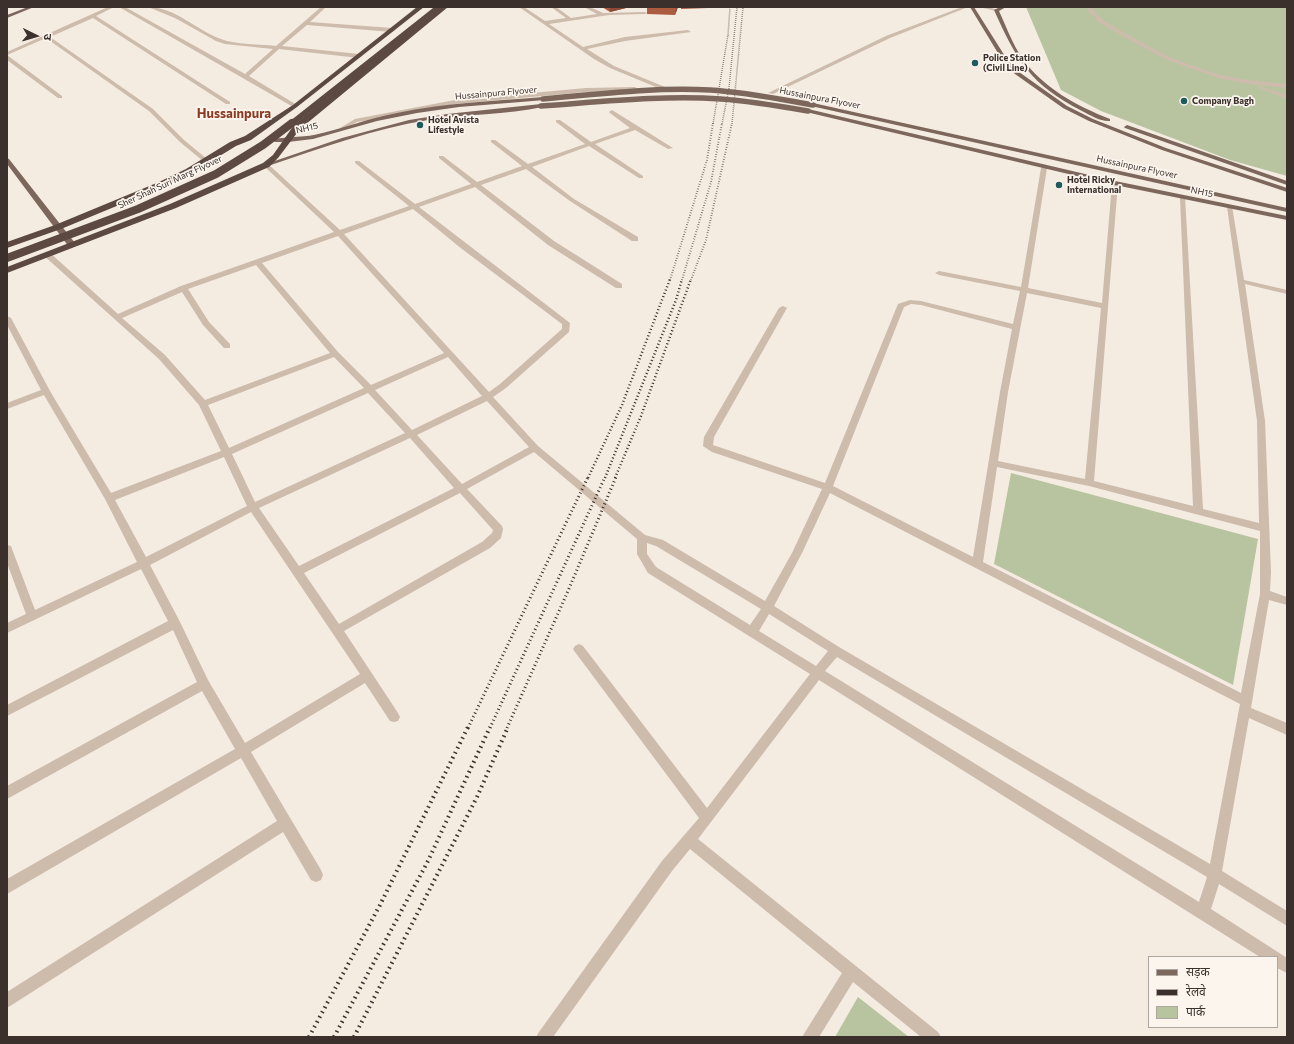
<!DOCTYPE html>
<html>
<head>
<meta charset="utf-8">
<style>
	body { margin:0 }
	#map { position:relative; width:1294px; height:1044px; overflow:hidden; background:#f4ebe1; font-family:Commissioner,"Noto Sans Devanagari",sans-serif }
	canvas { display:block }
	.frame { position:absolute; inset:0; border:8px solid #3b302b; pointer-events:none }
	.legend { position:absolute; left:1148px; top:956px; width:130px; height:72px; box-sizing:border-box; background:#fbf5ee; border:1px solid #aea6a0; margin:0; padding:5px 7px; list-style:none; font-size:12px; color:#3b302b }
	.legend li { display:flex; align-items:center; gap:8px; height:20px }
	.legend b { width:20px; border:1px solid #aea6a0 }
	.north { position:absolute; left:16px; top:16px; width:40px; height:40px; -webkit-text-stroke:3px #fbf5ee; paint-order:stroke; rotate:95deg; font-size:11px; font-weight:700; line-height:16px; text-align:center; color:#3b302b }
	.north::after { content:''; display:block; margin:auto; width:14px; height:18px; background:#3b302b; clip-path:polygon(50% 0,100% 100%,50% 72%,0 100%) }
</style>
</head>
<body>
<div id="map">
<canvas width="1294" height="1044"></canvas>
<div class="frame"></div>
<ul class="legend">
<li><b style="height:5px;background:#7d675c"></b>सड़क</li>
<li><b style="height:5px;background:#3b302b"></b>रेलवे</li>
<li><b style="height:11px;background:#b8c4a0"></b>पार्क</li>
</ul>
<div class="north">उ</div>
</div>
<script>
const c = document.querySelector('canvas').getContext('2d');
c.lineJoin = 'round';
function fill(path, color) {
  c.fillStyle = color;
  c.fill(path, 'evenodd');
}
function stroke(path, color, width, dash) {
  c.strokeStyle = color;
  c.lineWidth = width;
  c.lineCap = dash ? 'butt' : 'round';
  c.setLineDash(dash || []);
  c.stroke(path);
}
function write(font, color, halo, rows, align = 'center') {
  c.font = font + ' Commissioner,sans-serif';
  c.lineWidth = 3.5;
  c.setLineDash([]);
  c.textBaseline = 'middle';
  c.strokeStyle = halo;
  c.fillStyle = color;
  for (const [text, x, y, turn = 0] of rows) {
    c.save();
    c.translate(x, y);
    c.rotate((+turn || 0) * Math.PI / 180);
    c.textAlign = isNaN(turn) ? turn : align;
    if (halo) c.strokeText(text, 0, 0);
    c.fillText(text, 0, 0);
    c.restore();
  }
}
fill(new Path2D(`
	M1026,7H1287V176L1230,160L1101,111L1061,90Z
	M1011,473L1258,539L1233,685L994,564Z
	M858,997L909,1037H835Z`), '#b8c4a0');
fill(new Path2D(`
	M108,7H114L96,16L230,102V104H226L93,18L50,37L153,109L184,140L207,159V161H203L180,142L149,111L46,38L7,55L62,96V98H58L7,60V52Z
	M119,7H125L245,74L273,49L225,44L216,41L175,18L148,7C175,7 196,30 221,39C236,45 260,44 276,46L321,7H326L310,22L392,28L395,30L392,32L307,25L282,46L359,54L362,56L359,58L279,49L249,76L297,105L298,106L295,108Z
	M519,7H524L545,21L566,18L551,7H556L571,18L597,14L584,7H590L603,13L645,12L647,13L645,14L609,15L549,24L583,47L625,37L688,30L691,32L625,41L587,49L614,66L665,87V89L663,90L610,68L594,59Z
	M962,7H968L890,38L773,94L768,93L886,36Z
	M979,7H988L998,10L996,11Z
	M1085,7H1090L1105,22L1171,58L1220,75L1249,80L1287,84V88L1249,84L1219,78L1167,60L1101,24Z
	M1259,86L1287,95V99L1259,88Z
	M635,87L638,89L637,90L586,92L455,104L357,122L343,130L340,128L355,119L455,100L586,88Z
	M612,110L673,148L668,149L635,130L595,144L643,176V178H639L589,146L532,167L574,199L638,237V241H632L570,201L526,169L481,185L554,241L622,284V288H616L548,245L475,187L419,207L570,323L569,332L506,388L493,397L538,446L645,535L663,540L765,601L792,553L822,489L712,452L703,446L704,437L779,308L783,306L787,308L714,437L713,445L825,483L898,304L910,300L921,301L1013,324L1020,291L939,275L935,273L939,271L1021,287L1041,168L1044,166L1047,168L1028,288L1102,303L1112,183L1115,181L1118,183L1094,481L1193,506L1180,198L1185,197L1203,509L1259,523L1257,421L1227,207L1232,206L1244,280L1287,290V294L1245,284L1265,421L1271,572L1270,591L1287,597V605L1269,600L1251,708L1287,723V735L1249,718L1222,871L1287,911V926L1219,884L1211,909L1287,958V973L1277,968V957H1260L819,680L698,839L938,1032L941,1037H921L853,982L819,1037H802L842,973L690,849L672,871L553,1037H536L539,1032L662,861L699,818L575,652L573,649L575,646L579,644L583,646L707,808L810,674L648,573L637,554V539L534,452L467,489L502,526L503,529L501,538L490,548L344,631L398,713L400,717L398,721L394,722L390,721L365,683L251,752L321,870L323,875L321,880L316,882L311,880L283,832L7,1008V992L277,821L241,758L7,894V879L235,749L202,691L7,799V786L197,682L173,630L7,716V705L168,621L141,569L7,633V623L26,614L7,563V545L11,546L12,549L35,610L137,562L105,499L44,395L7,409V403L41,390L7,325V316L11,318L50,391L111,493L221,451L199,405L159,359L42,254L49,252L118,314L181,286L334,232L264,166V164H268L340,230L409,206L355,163V161H359L415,204L471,184L439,158V156H443L477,182L522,166L491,142V140H495L528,164L585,144L556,122V120H560L591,142L630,128L610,113L609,112ZM413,209L462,249L562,324V329L500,384L489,392L344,234ZM338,236L444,353L371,385L338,352L262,263ZM256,265L330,353L205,400L165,355L122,318L182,292L203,325L224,348H230V344L209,322L188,289ZM1027,293L1101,308L1085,479L998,461L1008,392ZM911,304L921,305L1012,329L1000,392L973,557L833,486L904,307ZM334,357L364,388L229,448L208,405ZM448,357L482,396L412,430L375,390ZM368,393L405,433L255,502L232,454ZM487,401L529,447L462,484L417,435ZM410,438L454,488L299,566L259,508ZM224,457L247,506L146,557L115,500ZM997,467L1089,486L1260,531V594L1241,693L983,562ZM460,493L493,530L492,533L482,542L339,624L304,573ZM830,493L1240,704L1210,864L839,647L774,606L802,553ZM251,512L360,674L245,743L208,680L179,620L150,565ZM647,543L656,546L761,609L750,625L656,567L647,554ZM769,614L828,651L816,666L759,631ZM837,657L1207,877L1199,902L825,671Z`), '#cdbbac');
fill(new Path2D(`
	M28,7H34L7,18V15Z
	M970,7H974L1008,61L1019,72L1067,106L1093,119L1166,148L1287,188V192L1162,150L1089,121L1063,108L1015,74L1004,63Z
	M1000,7H1006L999,11C1006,26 1012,43 1022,58C1043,88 1077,106 1110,119V121C1101,122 1090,115 1082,111C1030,84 1017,61 994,10Z
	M543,97L546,99L545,100L459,107L417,113L377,121L313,139L288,142H275L272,140C276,137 305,137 314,135C342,129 369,118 397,113C445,103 494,101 543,97Z
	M813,103L1287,208V212L811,106V104Z
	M541,104L543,105V107C506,115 466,114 428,120C373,129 321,148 268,166L263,165L342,138L409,120L447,114Z
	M808,109L1115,181L1287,216V220L1115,185L806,112V110Z
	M1127,125L1287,181V185L1125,128L1124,127Z
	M7,158L9,159L75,243V247H69L7,164Z`), '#7d675c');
fill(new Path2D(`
	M417,7H424L297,107L251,140L236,146L192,173L165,186L61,229L7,248V242L55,225L159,182L186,169L230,142L245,136L293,105Z
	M441,7H448L300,129L278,158L269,167L176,208L7,273V267L170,204L263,163L273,155L294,125Z`), '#5c4a42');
stroke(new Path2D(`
	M713,124L728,35L730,7
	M722,124L729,88L737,7
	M732,124L743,7`), '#3b302b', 1.5, [0.5, 1.5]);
stroke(new Path2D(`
	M670,280L707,160L713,123
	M682,280L711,182L722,123
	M691,280L706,240L732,123`), '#3b302b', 2, [0.5, 2]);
stroke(new Path2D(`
	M588,478L622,405L670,279
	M605,478L676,300L682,279
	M615,478L641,416L691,279`), '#3b302b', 2.5, [1, 2.5]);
stroke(new Path2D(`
	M468,728L588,477
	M490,728L605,477
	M507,728L568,591L616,477`), '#3b302b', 3, [1, 3]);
stroke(new Path2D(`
	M309,1037L380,905L468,727
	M334,1037L428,861L490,727
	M354,1037L477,797L508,727`), '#3b302b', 4, [1.5, 4]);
stroke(new Path2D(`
	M543,99C598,94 655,87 710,90C745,92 779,99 813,105
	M541,106C600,102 661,95 721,99C750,101 779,106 808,111`), '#7d675c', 5.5);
stroke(new Path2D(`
	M291,124L439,7`), '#5c4a42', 6);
stroke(new Path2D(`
	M7,258L138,209L216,174L263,145L292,123`), '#5c4a42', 8);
fill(new Path2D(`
	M602,7H630L610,12Z
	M647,7H678L675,15L647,14Z
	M681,7H709L708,8L681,9Z`), '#ac5a40');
fill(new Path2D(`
	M610,7H630L610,12Z
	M676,7H678L675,15Z`), '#8c4a34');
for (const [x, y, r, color] of [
	[975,63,4,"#1f5a5e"],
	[1184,101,4,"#1f5a5e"],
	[420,125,4,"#1f5a5e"],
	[1059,185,4,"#1f5a5e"]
]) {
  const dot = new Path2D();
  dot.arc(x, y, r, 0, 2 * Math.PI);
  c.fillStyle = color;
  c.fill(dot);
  stroke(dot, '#fbf5ee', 1.5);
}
write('bold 9px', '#3b302b', '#fbf5ee', [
	["Police Station",983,58],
	["(Civil Line)",983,68],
	["Company Bagh",1192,101],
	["Hotel Avista",428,120],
	["Lifestyle",428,130],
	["Hotel Ricky",1067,180],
	["International",1067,190]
], 'left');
write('9px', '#3b302b', '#fbf5ee', [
	["Hussainpura Flyover",496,93,-5],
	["Hussainpura Flyover",820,98,11],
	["NH15",307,128,-13],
	["Hussainpura Flyover",1137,167,12],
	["Sher Shah Suri Marg Flyover",170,182,-25],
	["NH15",1202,192,12]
]);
write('bold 13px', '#8c3b22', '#fbf5ee', [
	["Hussainpura",234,114]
]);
</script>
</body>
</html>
